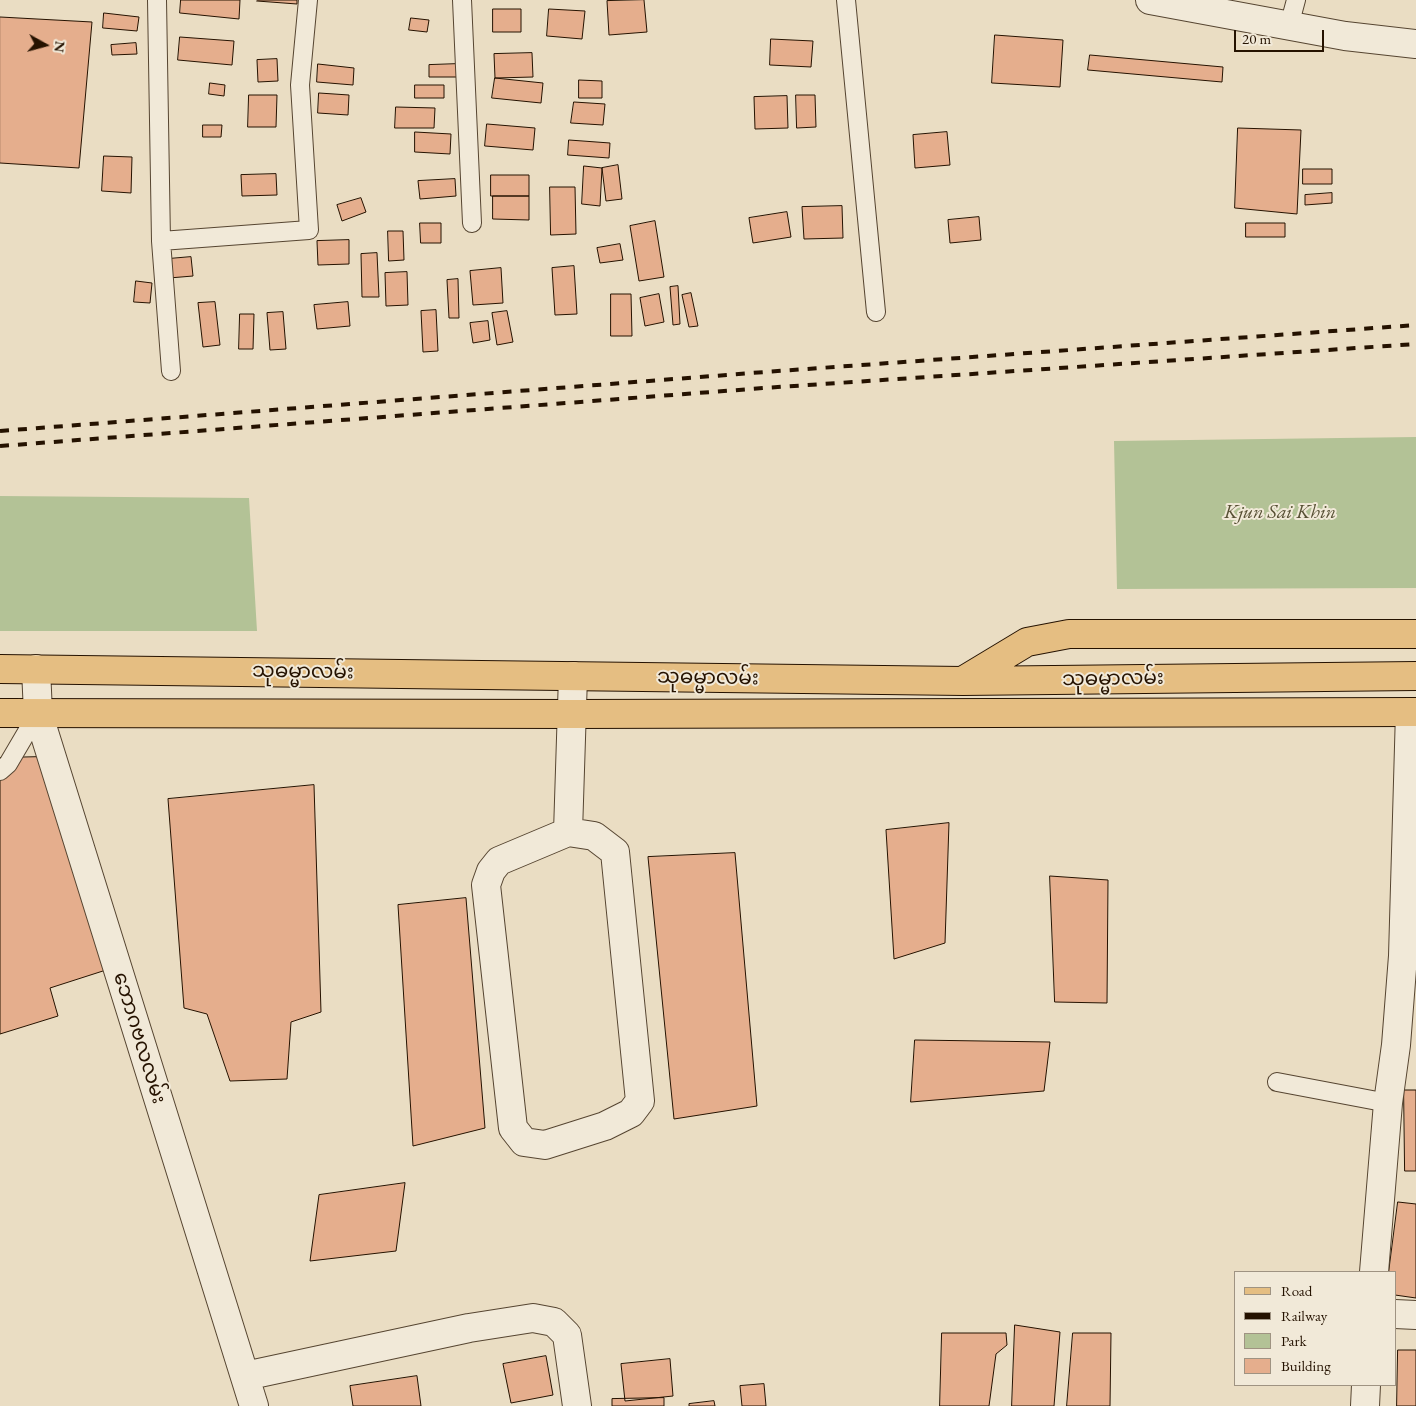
<!DOCTYPE html>
<html>
<head>
<meta charset="utf-8">
<style>
	body { margin:0 }
	#map { position:relative; width:1416px; height:1406px; overflow:hidden; background:#eaddc3; font-family:"EB Garamond",serif }
	canvas { display:block }
	.legend { position:absolute; left:1234px; top:1271px; width:162px; height:115px; box-sizing:border-box; background:#f1e9d8; border:1px solid #9f9382; margin:0; padding:6px 9px; list-style:none; font-size:15px; color:#251200 }
	.legend li { display:flex; align-items:center; gap:10px; height:25px }
	.legend b { width:25px; border:1px solid #9f9382 }
	.north { position:absolute; left:20px; top:20px; width:50px; height:50px; -webkit-text-stroke:4px #f1e9d8; paint-order:stroke; rotate:97deg; font-size:14px; font-weight:700; line-height:20px; text-align:center; color:#251200 }
	.north::after { content:''; display:block; margin:auto; width:18px; height:22px; background:#251200; clip-path:polygon(50% 0,100% 100%,50% 72%,0 100%) }
	.scale { position:absolute; left:1234px; top:30px; width:90px; height:22px; box-sizing:border-box; border:2px solid #251200; border-top:0; padding-left:6px; font-size:15px; line-height:18px; white-space:nowrap; color:#251200; -webkit-text-stroke:4px #f1e9d8; paint-order:stroke }
</style>
</head>
<body>
<div id="map">
<canvas width="1416" height="1406"></canvas>
<ul class="legend">
<li><b style="height:6px;background:#e5be82"></b>Road</li>
<li><b style="height:6px;background:#251200"></b>Railway</li>
<li><b style="height:14px;background:#b3c296"></b>Park</li>
<li><b style="height:14px;background:#e5ae8d"></b>Building</li>
</ul>
<div class="north">N</div>
<div class="scale">20 m</div>
</div>
<script>
const c = document.querySelector('canvas').getContext('2d');
c.lineJoin = 'round';
function fill(path, color) {
  c.fillStyle = color;
  c.fill(path, 'evenodd');
}
function stroke(path, color, width, dash) {
  c.strokeStyle = color;
  c.lineWidth = width;
  c.lineCap = dash ? 'butt' : 'round';
  c.setLineDash(dash || []);
  c.stroke(path);
}
function write(font, color, halo, rows, align = 'center') {
  c.font = font + ' "EB Garamond","Noto Sans Myanmar",serif';
  c.lineWidth = 4;
  c.setLineDash([]);
  c.textBaseline = 'middle';
  c.strokeStyle = halo;
  c.fillStyle = color;
  for (const [text, x, y, turn = 0] of rows) {
    c.save();
    c.translate(x, y);
    c.rotate((+turn || 0) * Math.PI / 180);
    c.textAlign = isNaN(turn) ? turn : align;
    if (halo) c.strokeText(text, 0, 0);
    c.fillText(text, 0, 0);
    c.restore();
  }
}
fill(new Path2D(`
	M1416,437V588L1117,589L1114,441Z
	M0,496L249,498L257,631H0Z`), '#b3c296');
const building = new Path2D(`
	M181,0H240L239,19L180,13Z
	M258,0H297V4L257,1Z
	M644,0L647,32L609,35L607,1Z
	M493,9H521V32H493Z
	M549,9L585,11L582,39L547,36Z
	M104,13L139,17L137,31L103,28Z
	M0,17L92,22L79,168L0,163Z
	M411,18L429,20L427,32L409,30Z
	M995,35L1063,40L1060,87L992,83Z
	M180,37L234,41L232,65L178,60Z
	M771,39L813,41L811,67L770,65Z
	M136,43L137,54L112,55L111,45Z
	M532,53L533,77L495,78L494,54Z
	M1090,55L1223,67L1222,82L1088,70Z
	M277,59L278,81L258,82L257,60Z
	M318,64L354,68L353,85L317,82Z
	M458,64L459,77H429V65Z
	M495,78L543,83L541,103L492,98Z
	M579,80L602,81V98H579Z
	M210,83L225,85L224,96L209,94Z
	M415,85H444V98H415Z
	M319,93L349,95L348,115L318,113Z
	M249,95H277L276,127H248Z
	M796,95H815L816,127L797,128Z
	M787,96L788,128L755,129L754,97Z
	M574,102L605,104L603,125L571,123Z
	M396,107L435,108L434,128H395Z
	M487,124L535,128L533,150L485,146Z
	M203,125H222L221,137H203Z
	M1238,128L1301,130L1297,214L1235,208Z
	M415,132L451,134L450,154L415,152Z
	M947,132L950,165L915,168L913,135Z
	M569,140L610,143L609,158L568,155Z
	M104,156L132,157L131,193L102,191Z
	M618,165L622,199L606,201L602,168Z
	M584,166L602,168L600,206L582,204Z
	M1303,169H1332V184H1303Z
	M276,174L277,195L242,196L241,175Z
	M491,175H529V196H491Z
	M455,179L456,196L420,199L418,181Z
	M550,187H575L576,234L551,235Z
	M1332,193V203L1305,205V195Z
	M493,196H529V220L493,219Z
	M361,198L366,212L342,221L337,205Z
	M842,206L843,238L804,239L802,207Z
	M787,212L791,237L753,243L749,218Z
	M979,217L981,240L950,243L948,220Z
	M655,221L664,277L639,281L630,226Z
	M420,223H441V243H421Z
	M1246,223H1285V237H1246Z
	M388,231H403L404,260L389,261Z
	M349,240V264L318,265L317,241Z
	M620,244L623,260L600,263L597,248Z
	M377,253L379,297H362L361,254Z
	M191,257L193,276L169,278L168,259Z
	M574,266L577,314L555,315L552,268Z
	M501,268L503,303L473,305L470,271Z
	M407,272L408,305L386,306L385,273Z
	M458,279L459,318H449L447,280Z
	M136,281L152,283L150,303L134,302Z
	M678,286L680,324L673,325L670,287Z
	M691,293L698,326L689,327L682,295Z
	M611,294H631L632,336H611Z
	M659,294L664,322L645,326L640,298Z
	M215,302L220,345L203,347L198,303Z
	M348,302L350,326L317,329L314,305Z
	M436,310L438,351L423,352L421,311Z
	M507,311L513,342L497,345L492,313Z
	M283,312L286,349L270,350L267,313Z
	M240,314H254L253,349H239Z
	M488,321L490,340L473,343L470,323Z
	M40,757L106,970L50,988L58,1016L0,1034V758Z
	M314,785L321,1012L291,1022L287,1079L230,1081L207,1014L184,1008L168,799Z
	M949,823L945,943L894,959L886,830Z
	M735,853L757,1106L674,1119L648,857Z
	M1050,876L1108,880L1107,1003L1055,1002Z
	M466,898L485,1128L413,1146L398,905Z
	M915,1040L1050,1042L1044,1091L911,1102Z
	M1404,1090H1416V1171H1405Z
	M405,1183L396,1251L310,1261L319,1195Z
	M1398,1202L1416,1204V1298L1395,1295V1272H1389Z
	M1015,1325L1060,1332L1054,1406H1012Z
	M942,1333H1006L1007,1345L996,1354L989,1406H940Z
	M1073,1333H1111L1110,1406H1067Z
	M1398,1350H1416V1406H1397Z
	M546,1356L553,1395L511,1403L503,1364Z
	M670,1359L673,1396L625,1401L621,1364Z
	M417,1376L421,1406H353L350,1386Z
	M764,1384L766,1406H742L740,1386Z
	M664,1398V1406H612V1399Z
	M714,1401L715,1406H689V1404Z`);
fill(building, '#e5ae8d');
stroke(building, '#251200', 1);
const service = new Path2D(`
	M157,0L161,241L171,371
	M462,0L472,223
	M846,0L876,312
	M1289,26L1296,0
	M161,241L309,230L300,85L308,0
	M0,771L8,764L38,713
	M1277,1082L1388,1103`);
const minor = new Path2D(`
	M1150,0L1345,36L1416,44
	M36,669L38,713L254,1406
	M568,832L594,836L615,852L640,1101L631,1113L605,1126L545,1145L524,1142L513,1128L486,885L491,871L499,861Z
	M568,832L573,676
	M1374,1272L1388,1103L1396,1045L1403,956L1410,712
	M1395,1314L1416,1315
	M245,1376L469,1328L533,1318L554,1322L567,1335L577,1406
	M1365,1406L1366,1385`);
const primary = new Path2D(`
	M0,669L963,681L1416,676
	M964,680L1027,642L1069,634H1416
	M0,713L573,714L1416,712`);
stroke(service, '#564531', 20);
stroke(minor, '#564531', 30);
stroke(primary, '#251200', 30);
stroke(service, '#f1e9d8', 18);
stroke(minor, '#f1e9d8', 28);
stroke(primary, '#e5be82', 28);
stroke(new Path2D(`
	M0,431L765,372L1416,325
	M0,446L764,388L1416,344`), '#251200', 4, [9, 9]);
write('italic 20px', '#575034', '#f1e9d8', [
	["Kjun Sai Khin",1280,513]
]);
write('20px', '#251200', '#f1e9d8', [
	["သုဓမ္မာလမ်း",303,672,1],
	["သုဓမ္မာလမ်း",708,678,1],
	["သုဓမ္မာလမ်း",1113,679,-1],
	["ဘောဂဗလလမ်း",139,1038,73]
]);
</script>
</body>
</html>
